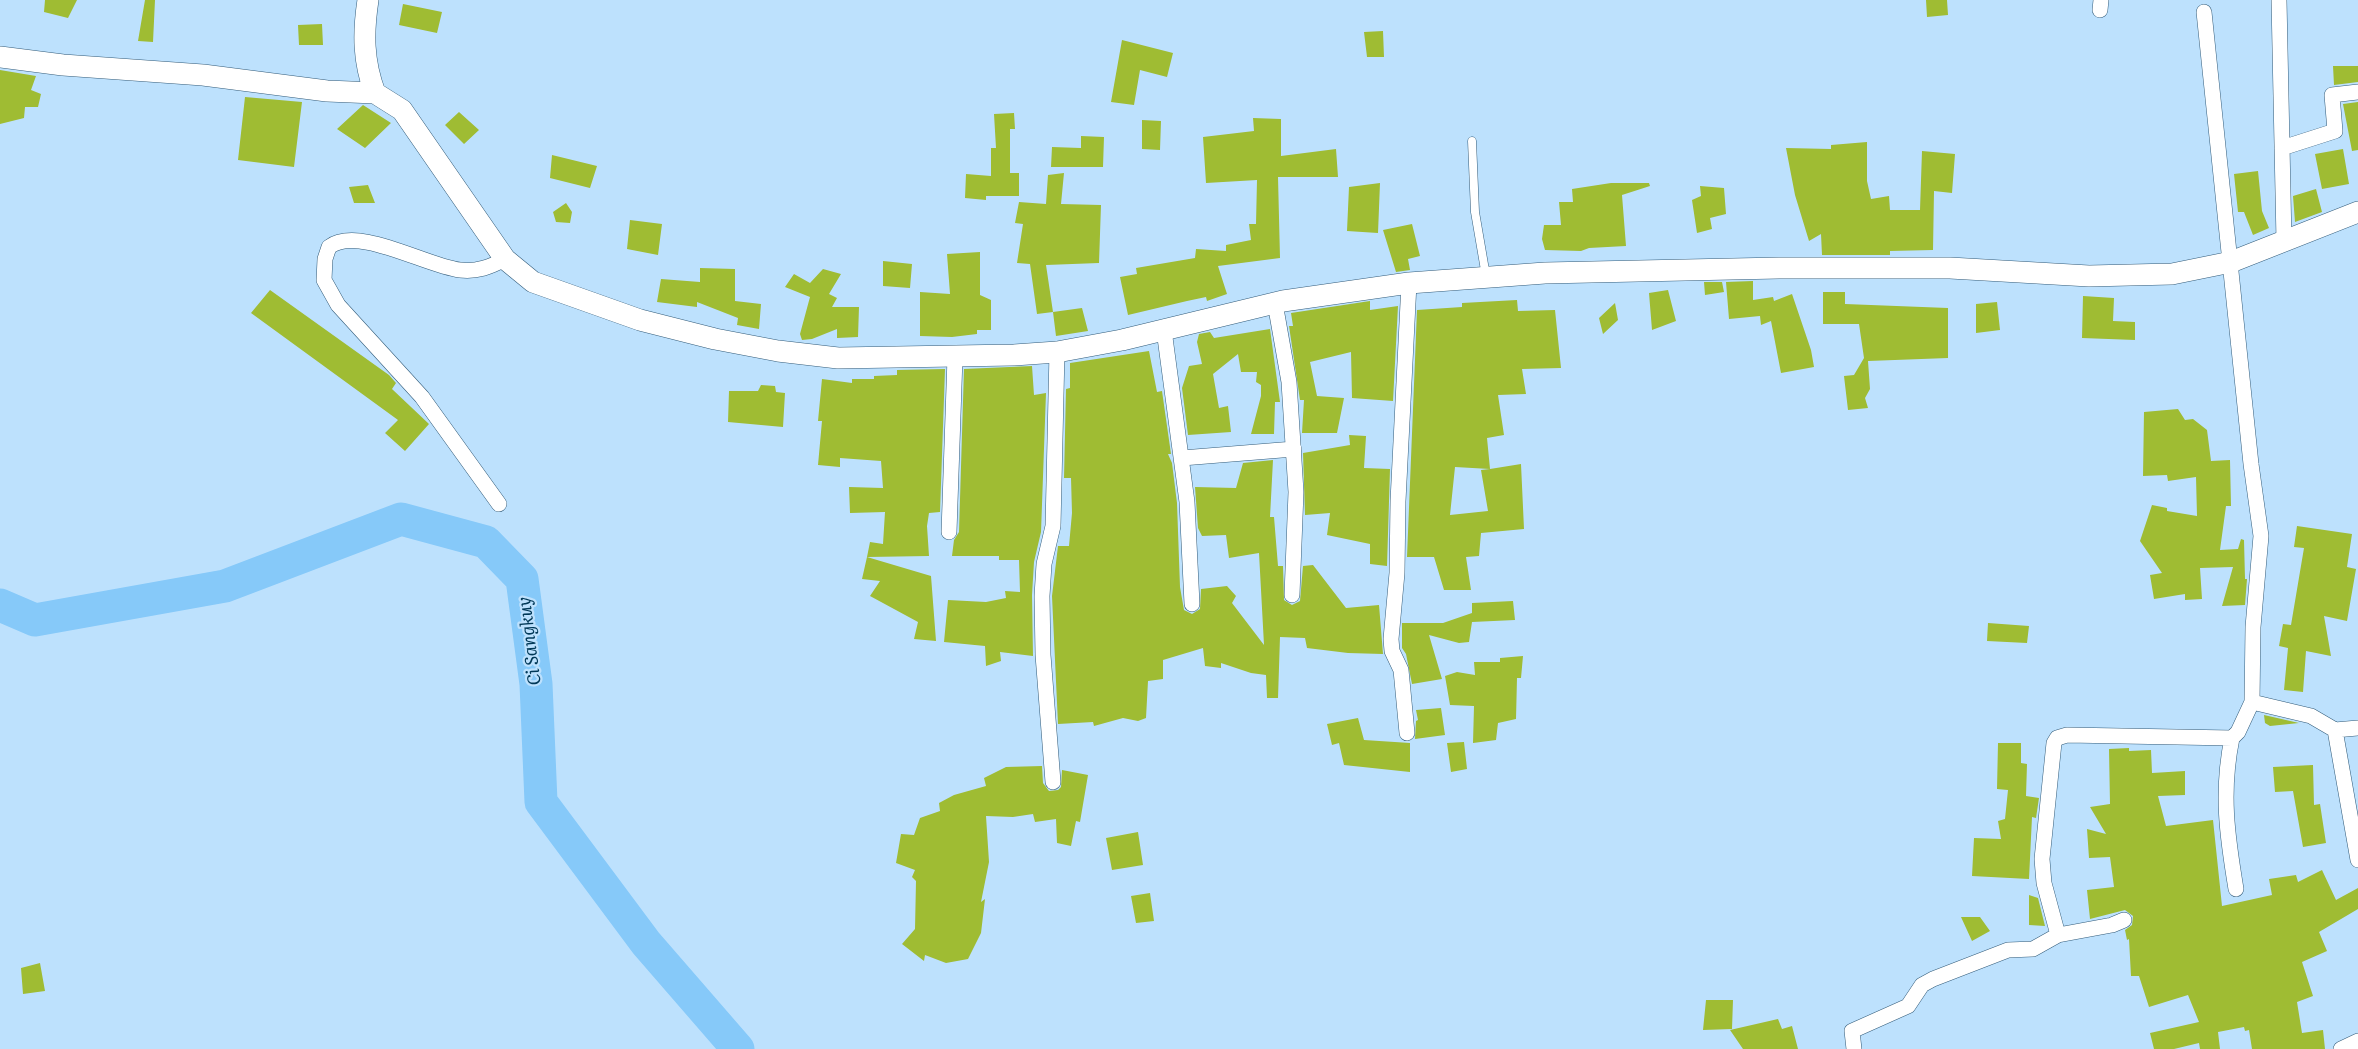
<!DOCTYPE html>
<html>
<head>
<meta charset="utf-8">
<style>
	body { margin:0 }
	canvas { display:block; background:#bde1fd }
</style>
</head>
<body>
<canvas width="2358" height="1049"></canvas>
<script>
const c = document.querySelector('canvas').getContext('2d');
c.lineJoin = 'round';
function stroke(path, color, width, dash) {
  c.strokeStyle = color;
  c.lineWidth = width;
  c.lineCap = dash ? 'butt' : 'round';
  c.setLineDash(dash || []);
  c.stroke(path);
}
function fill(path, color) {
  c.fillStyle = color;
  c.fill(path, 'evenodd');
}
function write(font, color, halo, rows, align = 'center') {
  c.font = font + ' Literata,serif';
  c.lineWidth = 4.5;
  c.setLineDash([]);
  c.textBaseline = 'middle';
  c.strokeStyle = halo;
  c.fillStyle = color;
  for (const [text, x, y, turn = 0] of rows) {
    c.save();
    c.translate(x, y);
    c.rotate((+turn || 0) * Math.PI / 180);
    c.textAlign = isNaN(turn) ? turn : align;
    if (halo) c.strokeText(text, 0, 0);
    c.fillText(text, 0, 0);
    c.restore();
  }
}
stroke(new Path2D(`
	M0,605L35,620L225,586L401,519L486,542L522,579L536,684L541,802L646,943L738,1049`), '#86c9f9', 33);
fill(new Path2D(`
	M45,0H77L68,18L44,12Z
	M145,0H155L153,42L138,41Z
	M1926,0H1947L1948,15L1927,17Z
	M403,4L442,12L437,33L399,25Z
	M322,24L323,45H299L298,25Z
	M1383,31L1384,57H1367L1364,32Z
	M1122,40L1173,53L1167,77L1140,70L1134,105L1111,102Z
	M2333,66H2358V82L2334,85Z
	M0,70L36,76L31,90L41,94L38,107H25L24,118L0,124Z
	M245,97L302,102L294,167L238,160Z
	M2358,102V150L2352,151L2343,104Z
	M363,105L391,123L365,148L337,129Z
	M459,112L479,130L464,144L445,125Z
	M1014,113L1015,129H1010V173H1019V196H986V200L965,198L966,174L991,176V148H996L994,114Z
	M1253,118L1281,119V156L1336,149L1338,177H1278L1280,258L1218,266L1227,294L1207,301L1206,297L1187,301L1128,315L1120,277L1137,274L1136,268L1195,258L1196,249L1226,251V245L1251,240L1249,224H1256L1257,180L1206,183L1203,137L1254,131Z
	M1142,120L1161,121L1160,150L1142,149Z
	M1081,136L1104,137L1103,167H1051L1052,147L1081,148Z
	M1867,142V181L1871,199L1889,196L1890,210H1920L1922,151L1955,154L1952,193L1934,191L1933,250L1890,251V255H1822L1821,234L1809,241L1795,195L1786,148L1831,149V145Z
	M2343,149L2349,184L2322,189L2315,154Z
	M552,155L597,166L590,188L550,178Z
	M2258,171L2262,211L2269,228L2253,235L2244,212H2238L2234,174Z
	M1064,173L1061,204L1101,205L1099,263L1046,265L1053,312L1037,314L1030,264L1017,263L1023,224L1015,223L1019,202L1046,204L1048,175Z
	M1380,183L1378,233L1347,231L1349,187Z
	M1611,183H1649L1650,186L1622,195L1626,246L1589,248L1581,251L1545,250L1542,239L1544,225H1561L1559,202H1573L1572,189Z
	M368,185L375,203H354L349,187Z
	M1700,186L1724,188L1726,214L1710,218L1712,229L1697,233L1692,200L1701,196Z
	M2316,189L2322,212L2295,222L2293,196Z
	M566,203L572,212L570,223L556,222L553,212Z
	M630,220L662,224L658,255L627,249Z
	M1412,224L1420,256L1408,259L1410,270L1396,272L1383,230Z
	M980,252V295L991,300V330H977V334L952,337L920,336V292L950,294L947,254Z
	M883,261L912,264L910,288L883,286Z
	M700,268L735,269V301L761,304L759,329L737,325L738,318L697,302V307L657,302L661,279L700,282Z
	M823,269L841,274L829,294L837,298L832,307H859L858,337L837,338V329L812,339L802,340L800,334L810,297L785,287L794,274L810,283Z
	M1753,281V300L1773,297L1774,301L1792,294L1811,350L1814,367L1781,373L1771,321L1761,325L1760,316L1729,319L1726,282Z
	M1704,282H1722L1724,292L1705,295Z
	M270,290L389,375L396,383L392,389L429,424L405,451L385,433L398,420L251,313Z
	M1668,290L1676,321L1652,330L1649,293Z
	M1823,292H1845V304L1948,308V358L1868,361L1870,389L1865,398L1868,408L1848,410L1844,376L1854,375L1864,358L1859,324H1823Z
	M2083,296L2114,298L2113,321L2135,322V340L2082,338Z
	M1517,300L1518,311L1555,310L1561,368L1522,369L1526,394L1498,395L1504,435L1487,438L1490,469L1521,464L1524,529L1481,533L1479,556L1466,557L1471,590H1444L1434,557H1407L1417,310L1462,307V303ZM1455,467L1490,469L1481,470L1488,511L1450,515Z
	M1370,301V310L1398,306L1393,401L1352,398L1351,352L1310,362L1317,396L1344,398L1337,433H1302L1304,400H1300L1289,326H1293L1291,313Z
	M1997,302L2000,330L1976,333V304Z
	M1615,303L1618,320L1603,334L1599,318Z
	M1082,308L1088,331L1056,336L1053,312Z
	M1270,329L1280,402H1275L1274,434H1251L1261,396V385L1256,382L1257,372H1241L1238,354L1213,374L1219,408L1228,406L1231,432L1188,435L1182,388L1189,366L1202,364L1197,342L1199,334L1210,332L1214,338Z
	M1149,351L1157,392L1162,391L1171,454H1168L1172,463L1177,503L1180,587L1184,610L1192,614L1200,609L1201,589L1227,586L1236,596L1232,603L1264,645L1259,553L1229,558L1226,535L1202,536L1198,528L1195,487L1236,488L1243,463L1273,460L1270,517H1274L1278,566H1283L1284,600L1292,605L1300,601L1303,566L1313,565L1346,608L1379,605L1383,654L1348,653L1307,648L1305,638L1280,637L1278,698H1267L1266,675L1251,673L1221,663V668L1205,666L1203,648L1163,660V679L1148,681L1146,718L1138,721L1123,718L1094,726L1093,722L1058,724L1052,596L1058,546H1069L1072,513L1071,478H1064L1066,389L1070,388V363Z
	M1032,366L1034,395L1046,393L1041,532L1034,562L1032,595L1033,656L1000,652L1001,661L986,666L985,646L944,642L948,600L986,602L1006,598L1005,591L1020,592L1019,560H999V556H952L954,540L959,532L964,369Z
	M945,369L940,512L929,513L927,526L929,556L867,557L870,542L883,544L885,512L850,513L849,487L883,488L881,461L840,458V467L818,465L822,421H818L822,379L852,383V379H874V376L897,375V370Z
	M761,385L775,386L776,392L785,393L783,427L728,422L729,391H758Z
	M2178,409L2185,420L2193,419L2207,430L2211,461L2230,460L2231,506H2226L2220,550L2238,549L2241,539L2244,540L2245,579H2247L2245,605L2222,606L2233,567L2200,568L2202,599L2185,600V594L2154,599L2150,575L2162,573L2140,541L2152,505L2167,508V511L2197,516L2196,477L2168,481L2167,475L2143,476L2144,412Z
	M1349,435L1366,436L1364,468L1390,469L1387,566L1370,564V544L1327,535L1330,513L1305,515L1303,453L1350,445Z
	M2297,526L2352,534L2347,567L2356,569L2347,621L2324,616L2331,656L2306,651L2303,692L2284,690L2288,648L2279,646L2283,624L2291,625L2304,548L2294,547Z
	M867,557L931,576L936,641L914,639L918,622L870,596L880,581L862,579Z
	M1513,601L1515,620L1472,622L1469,642L1459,643L1429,635L1442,679L1412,684L1406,654L1402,648V623H1443L1472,613V603Z
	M1988,623L2029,626L2027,643L1987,641Z
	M1523,656L1521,678H1517L1516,719L1498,723L1496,740L1473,743L1474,706L1450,705L1445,676L1457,672L1475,675L1474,662H1500V658Z
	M1441,708L1445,735L1415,739L1416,721L1418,720L1416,710Z
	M2264,715L2299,723L2270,726L2265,723Z
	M1358,718L1364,740L1410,743V772L1344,765L1339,743L1332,745L1327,724Z
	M1464,742L1467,769L1451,772L1447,743Z
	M1998,743H2021V763L2027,764L2026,796L2039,798L2036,818L2032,817L2029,879L1972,876L1974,838L2001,839L1998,821L2005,819L2008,790L1997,789Z
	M2129,748V751L2151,750L2152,773L2185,771V795L2158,796L2166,826L2213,820L2222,906L2272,895L2269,879L2296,875L2298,882L2322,870L2336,900L2358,888V909L2319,932L2327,951L2302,962L2313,996L2297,1002L2302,1033L2323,1030L2325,1049H2252L2249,1030L2245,1031L2244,1027L2218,1032L2220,1049H2200L2199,1043L2174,1049H2154L2150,1033L2199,1022L2188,995L2149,1007L2139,976H2131L2129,939L2127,940L2125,930L2132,925L2133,916L2125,910L2090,919L2087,890L2114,887L2110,857L2089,858L2087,829L2106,834L2090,807L2110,804L2109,749Z
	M2313,765L2314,805L2320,804L2326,843L2303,847L2293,791L2275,792L2273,767Z
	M1042,766L1043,783L1049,791L1058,790L1061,787L1062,770L1088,775L1080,822L1076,821L1071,846L1057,843L1056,819L1035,822L1033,814L1013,817L986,816L989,862L981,902L985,899L981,933L968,959L946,963L925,955L924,961L902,944L915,929L916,881L912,877L915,870L896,863L901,834L914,835L920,818L940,811L939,803L954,795L986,786L984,778L1006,767Z
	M1138,832L1143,865L1112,870L1106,838Z
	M1150,893L1154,921L1136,923L1131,896Z
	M2029,895L2038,898L2045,926L2029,925Z
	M1961,917H1980L1990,931L1972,941Z
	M40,963L45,991L23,994L21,968Z
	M1706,1000H1733L1732,1029L1703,1030Z
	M1778,1019L1782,1029L1792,1026L1798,1049H1743L1730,1030Z`), '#9fbc33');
const lane = new Path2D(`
	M1472,141L1475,212L1486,276`);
const street = new Path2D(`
	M2279,0L2284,241
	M2100,10L2101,0
	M2282,148L2335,131L2332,95L2358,92
	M1275,303L1289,382L1296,492L1292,595
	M1164,330L1187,502L1192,604
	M1182,458L1294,449
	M499,504L422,397L338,305L324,280L325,259L329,247C358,225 426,266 460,270C477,272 490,267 505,259
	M949,532L955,357
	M2252,702L2311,716L2335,730L2358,860
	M2335,730L2358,728
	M1407,733L1401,670L1392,651L1391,639L1397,573L1398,501L1409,283
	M2232,738C2221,792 2227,835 2236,889
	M1053,782L1043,655L1042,596L1044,564L1053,526L1057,352
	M2124,920L2112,925L2058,935L2044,883L2042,859L2054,743L2057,738L2067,735L2232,738L2238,732L2252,702L2253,627L2261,536L2251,464L2204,12
	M1854,1049L1852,1031L1908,1006L1922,985L1933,979L2008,950L2033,949L2058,935
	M2341,1049L2358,1041`);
const secondary = new Path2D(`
	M368,0C363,33 363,61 375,93
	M0,57L63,65L203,75L327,91L375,93L402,110L505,259L533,282L640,320L715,339L778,351L838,358L1014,355L1057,352L1122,340L1283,301L1409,283L1545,273L1779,268H1950L2089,276L2172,274L2231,262L2358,212`);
stroke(lane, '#335c7a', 9);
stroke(street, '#335c7a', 16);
stroke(secondary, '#335c7a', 22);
stroke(lane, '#fff', 8);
stroke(street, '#fff', 15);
stroke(secondary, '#fff', 21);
write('italic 18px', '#003857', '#bde1fd', [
	["Ci Sangkuy",530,641,-97]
]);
</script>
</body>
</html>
